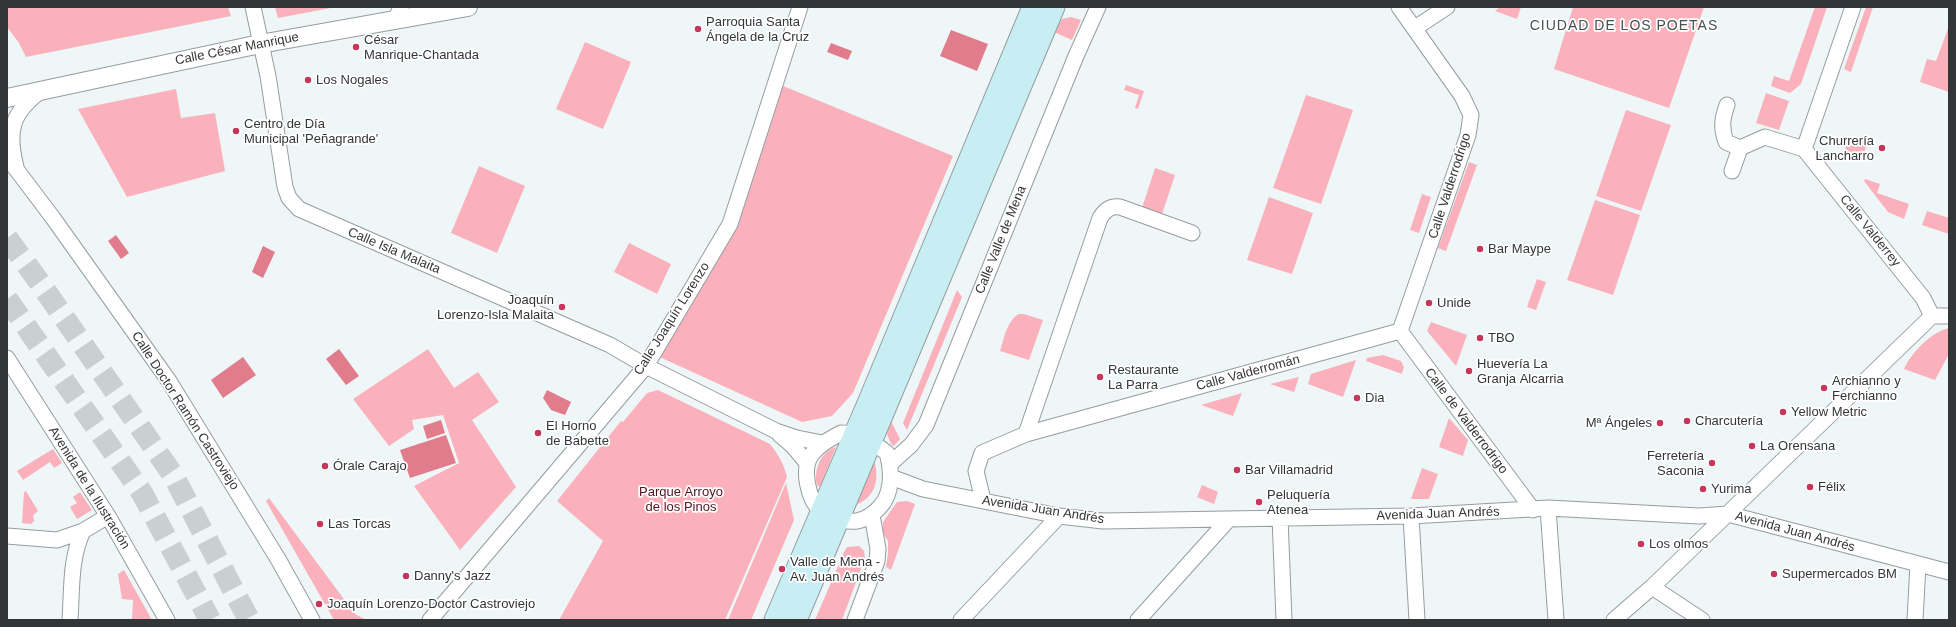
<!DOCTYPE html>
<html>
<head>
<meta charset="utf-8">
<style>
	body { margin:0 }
	#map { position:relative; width:1956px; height:627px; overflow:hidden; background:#eef6f7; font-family:Arial,sans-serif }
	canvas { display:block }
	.frame { position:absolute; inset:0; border:8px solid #333637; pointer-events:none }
</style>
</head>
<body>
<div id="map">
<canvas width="1956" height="627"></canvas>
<div class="frame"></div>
</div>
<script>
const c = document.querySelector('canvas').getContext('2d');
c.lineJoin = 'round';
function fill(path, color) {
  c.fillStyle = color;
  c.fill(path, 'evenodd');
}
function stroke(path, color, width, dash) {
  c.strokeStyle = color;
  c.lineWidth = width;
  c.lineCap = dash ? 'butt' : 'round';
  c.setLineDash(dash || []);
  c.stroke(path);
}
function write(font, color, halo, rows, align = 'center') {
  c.font = font + ' Arial,sans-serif';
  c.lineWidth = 3.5;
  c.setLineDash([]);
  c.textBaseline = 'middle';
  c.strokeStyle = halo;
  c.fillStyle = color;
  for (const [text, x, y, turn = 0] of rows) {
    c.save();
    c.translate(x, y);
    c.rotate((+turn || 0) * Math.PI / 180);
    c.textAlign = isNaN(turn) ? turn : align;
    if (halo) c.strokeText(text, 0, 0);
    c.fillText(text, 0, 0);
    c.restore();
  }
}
fill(new Path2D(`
	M7,7H228L231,16L26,57L19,43L7,27Z
	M275,7H336L278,18Z
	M1500,7H1521L1517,19L1495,11Z
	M1573,7H1704L1669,108L1554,69Z
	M1815,7H1827L1801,84L1790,93L1771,86L1774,76L1789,81Z
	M1866,7H1873L1851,72L1844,69Z
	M1071,17L1081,20L1072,40L1054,32L1062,19Z
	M1949,26V92L1920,82L1927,59L1936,61Z
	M585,42L631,62L603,129L556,109Z
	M776,83L953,156L853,393L832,416L802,422L653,354L730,224Z
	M1126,85L1144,91L1138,109L1135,108L1139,95L1124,90Z
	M176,89L181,118L215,113L225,171L127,197L78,109Z
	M1766,93L1789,101L1779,130L1756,123Z
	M1306,95L1353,110L1321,204L1273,188Z
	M1626,110L1671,125L1641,211L1596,196Z
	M1849,138L1867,144L1861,161L1843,155Z
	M1469,162L1477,165L1446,251L1438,248Z
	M479,166L525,186L497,253L451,233Z
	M1155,168L1175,175L1162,214L1142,208Z
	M1865,179L1880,184L1877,193L1909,204L1904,219L1888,212L1864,181Z
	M1422,194L1431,197L1419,233L1410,230Z
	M1269,197L1313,213L1292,274L1247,260Z
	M1595,200L1640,215L1613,295L1567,280Z
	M1927,211L1949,218V234L1922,225Z
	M629,243L671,264L657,294L614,272Z
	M1537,279L1546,282L1536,310L1527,307Z
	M957,290L962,297L907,430L903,423Z
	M1019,314H1024L1043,320L1029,360L1000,351C1004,339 1007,320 1019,314Z
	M1431,322L1467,335L1456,366L1427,331Z
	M1949,328V354L1935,380L1904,369C1911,353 1931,332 1949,328Z
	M428,349L454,388L478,372L499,402L472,420L516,487L460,550L414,486L459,463L443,415L412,420L414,429L389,446L353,399Z
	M1383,355L1401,361L1404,367L1402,374L1366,361L1367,358Z
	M1356,360L1343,397L1308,384L1311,374Z
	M1299,377L1294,392L1270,384Z
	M658,390L770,444C778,454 784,464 787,477L725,620H559L603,541L557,501L621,421L623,422L647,393Z
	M1242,393L1233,416L1201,405Z
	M1449,418L1468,440L1463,456L1439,447Z
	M891,421L900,439L894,446L891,444L887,434Z
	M836,447L820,487L817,485C813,471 821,451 836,447Z
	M53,449L62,463L54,468L50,462L23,480L17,471Z
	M875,463C879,481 875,496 858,504L857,501L873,465Z
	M1422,468L1438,474L1429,499H1411Z
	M786,483L794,520L751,620H728Z
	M1202,485L1218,492L1214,504L1197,497Z
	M26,491L38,511L33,515L34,521L31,524L22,523L24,492Z
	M80,492L92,510L77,519L70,507L77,503L73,497Z
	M269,498L355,614L366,620H334L266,501Z
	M907,501L915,504L891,570L886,567L888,554V541L883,533V522L897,502Z
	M859,546L864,551L865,558L842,620H815L844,552L847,547Z
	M124,570L152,620H132L133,600L122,599L118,574Z`), '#fab1bb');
fill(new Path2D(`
	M951,30L988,44L977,71L940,56Z
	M831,43L852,51L848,60L827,52Z
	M116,235L129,253L121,259L108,241Z
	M263,246L275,252L263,278L252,272Z
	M339,349L359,376L346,385L326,359Z
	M243,357L256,375L223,398L211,380Z
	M547,390L571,402L565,415L551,410L543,398Z
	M441,420L445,433L427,439L423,426Z
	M446,435L456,463L410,478L400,450Z`), '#e17c8c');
stroke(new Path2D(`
	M7,238L40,283L173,475L249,620
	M7,299L142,493L210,620`), '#c9d0d1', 22, [22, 11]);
const minor = new Path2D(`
	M253,7L268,76L285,187L289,198L299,209L610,345L646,366L776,431L797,438L822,443
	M1399,7L1462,96L1471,115L1468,135L1400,331
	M1853,7L1804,149L1923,298L1932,316
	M396,19L401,7
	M1415,28L1447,7
	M1727,105C1722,119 1721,128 1726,142L1740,148L1765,137L1804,149
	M7,157L53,218L169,381L278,559L312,620
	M16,167C7,131 11,113 42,90
	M1732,171L1740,148
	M1400,331L1533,510
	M7,358L108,516L167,620
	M841,433C861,433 871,441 887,453C892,471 893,494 879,508C864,523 851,525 832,516C829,514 824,513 821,511C808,500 801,468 812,454C820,444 830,439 841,433Z
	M779,434L793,446L807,463
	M1026,434L1100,218C1105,210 1110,206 1120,207L1192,233
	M890,464L911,445L926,425L1076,56L1098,7
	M891,477L923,489L1059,516L1103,521L1411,516L1548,508L1699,516L1728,514L1949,572
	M983,500L976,471L982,453L1026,434L1400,331
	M1548,508L1556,620
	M1411,516L1417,620
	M1280,517L1284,620
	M7,536L57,540L83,531L108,516
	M1652,587L1702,620
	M70,620C72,590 70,558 83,531
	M430,620L646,366L730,224L800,7
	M855,620L877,561L878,549L872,515
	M961,620L1059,516
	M1138,620L1229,519
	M1614,620L1652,587L1932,316H1949
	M1915,620L1918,564`);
const tertiary = new Path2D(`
	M7,98L260,44L468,7`);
const secondary = new Path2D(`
	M775,620L869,401L1033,7
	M796,620L1054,7`);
stroke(minor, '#959d9e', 17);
stroke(tertiary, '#959d9e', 20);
stroke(secondary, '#959d9e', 23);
stroke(minor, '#fff', 15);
stroke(tertiary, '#fff', 18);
stroke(secondary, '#c7eef3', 21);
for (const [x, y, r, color] of [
	[698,29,4,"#c6365b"],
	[356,47,4,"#c6365b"],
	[308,80,4,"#c6365b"],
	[236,131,4,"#c6365b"],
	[1882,148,4,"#c6365b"],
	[1480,249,4,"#c6365b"],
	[1429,303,4,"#c6365b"],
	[562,307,4,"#c6365b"],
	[1480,338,4,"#c6365b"],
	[1469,371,4,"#c6365b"],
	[1100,377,4,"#c6365b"],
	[1824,388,4,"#c6365b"],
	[1357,398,4,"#c6365b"],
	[1783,412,4,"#c6365b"],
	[1687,421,4,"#c6365b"],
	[1660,423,4,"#c6365b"],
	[538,433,4,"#c6365b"],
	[1752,446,4,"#c6365b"],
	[1712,463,4,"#c6365b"],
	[325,466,4,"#c6365b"],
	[1237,470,4,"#c6365b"],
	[1810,487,4,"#c6365b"],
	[1703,489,4,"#c6365b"],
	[1259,502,4,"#c6365b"],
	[320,524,4,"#c6365b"],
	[1641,544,4,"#c6365b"],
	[782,569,4,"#c6365b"],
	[1774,574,4,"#c6365b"],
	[406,576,4,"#c6365b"],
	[319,604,4,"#c6365b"]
]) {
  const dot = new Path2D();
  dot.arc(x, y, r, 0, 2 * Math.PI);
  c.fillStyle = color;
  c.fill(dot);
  stroke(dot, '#fff', 1.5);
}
write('13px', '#333637', '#fff', [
	["Parroquia Santa",706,22],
	["Ángela de la Cruz",706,37],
	["César",364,40],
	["Manrique-Chantada",364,55],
	["Los Nogales",316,80],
	["Centro de Día",244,124],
	["Municipal 'Peñagrande'",244,139],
	["Churrería",1874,141,"right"],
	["Lancharro",1874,156,"right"],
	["Bar Maype",1488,249],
	["Joaquín",554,300,"right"],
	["Lorenzo-Isla Malaita",554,315,"right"],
	["Unide",1437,303],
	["TBO",1488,338],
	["Huevería La",1477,364],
	["Granja Alcarria",1477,379],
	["Restaurante",1108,370],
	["La Parra",1108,385],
	["Archianno y",1832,381],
	["Ferchianno",1832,396],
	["Dia",1365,398],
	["Yellow Metric",1791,412],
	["Charcutería",1695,421],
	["Mª Ángeles",1652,423,"right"],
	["El Horno",546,426],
	["de Babette",546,441],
	["La Orensana",1760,446],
	["Ferretería",1704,456,"right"],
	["Saconia",1704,471,"right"],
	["Órale Carajo",333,466],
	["Bar Villamadrid",1245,470],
	["Félix",1818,487],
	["Yurima",1711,489],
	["Peluquería",1267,495],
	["Atenea",1267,510],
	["Las Torcas",328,524],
	["Los olmos",1649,544],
	["Valle de Mena -",790,562],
	["Av. Juan Andrés",790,577],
	["Supermercados BM",1782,574],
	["Danny's Jazz",414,576],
	["Joaquín Lorenzo-Doctor Castroviejo",327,604]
], 'left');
write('13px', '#333637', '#fff', [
	["Calle César Manrique",237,49,-11],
	["Calle Valderrodrigo",1450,186,-72],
	["Calle Valderrey",1870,231,51],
	["Calle Valle de Mena",1001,240,-68],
	["Calle Isla Malaita",394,251,23],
	["Calle Joaquín Lorenzo",672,319,-58],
	["Calle Valderromán",1248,373,-15],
	["Calle Doctor Ramón Castroviejo",185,411,57],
	["Calle de Valderrodrigo",1466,421,53],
	["Avenida de la Ilustración",89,488,58],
	["Avenida Juan Andrés",1043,510,9],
	["Avenida Juan Andrés",1438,514,-2],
	["Avenida Juan Andrés",1795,532,15]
]);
write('13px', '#511222', '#fff', [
	["Parque Arroyo",681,492],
	["de los Pinos",681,507]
]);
c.letterSpacing = '1px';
write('14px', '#484f50', '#fff', [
	["CIUDAD DE LOS POETAS",1624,26]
]);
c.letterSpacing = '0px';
</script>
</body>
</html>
